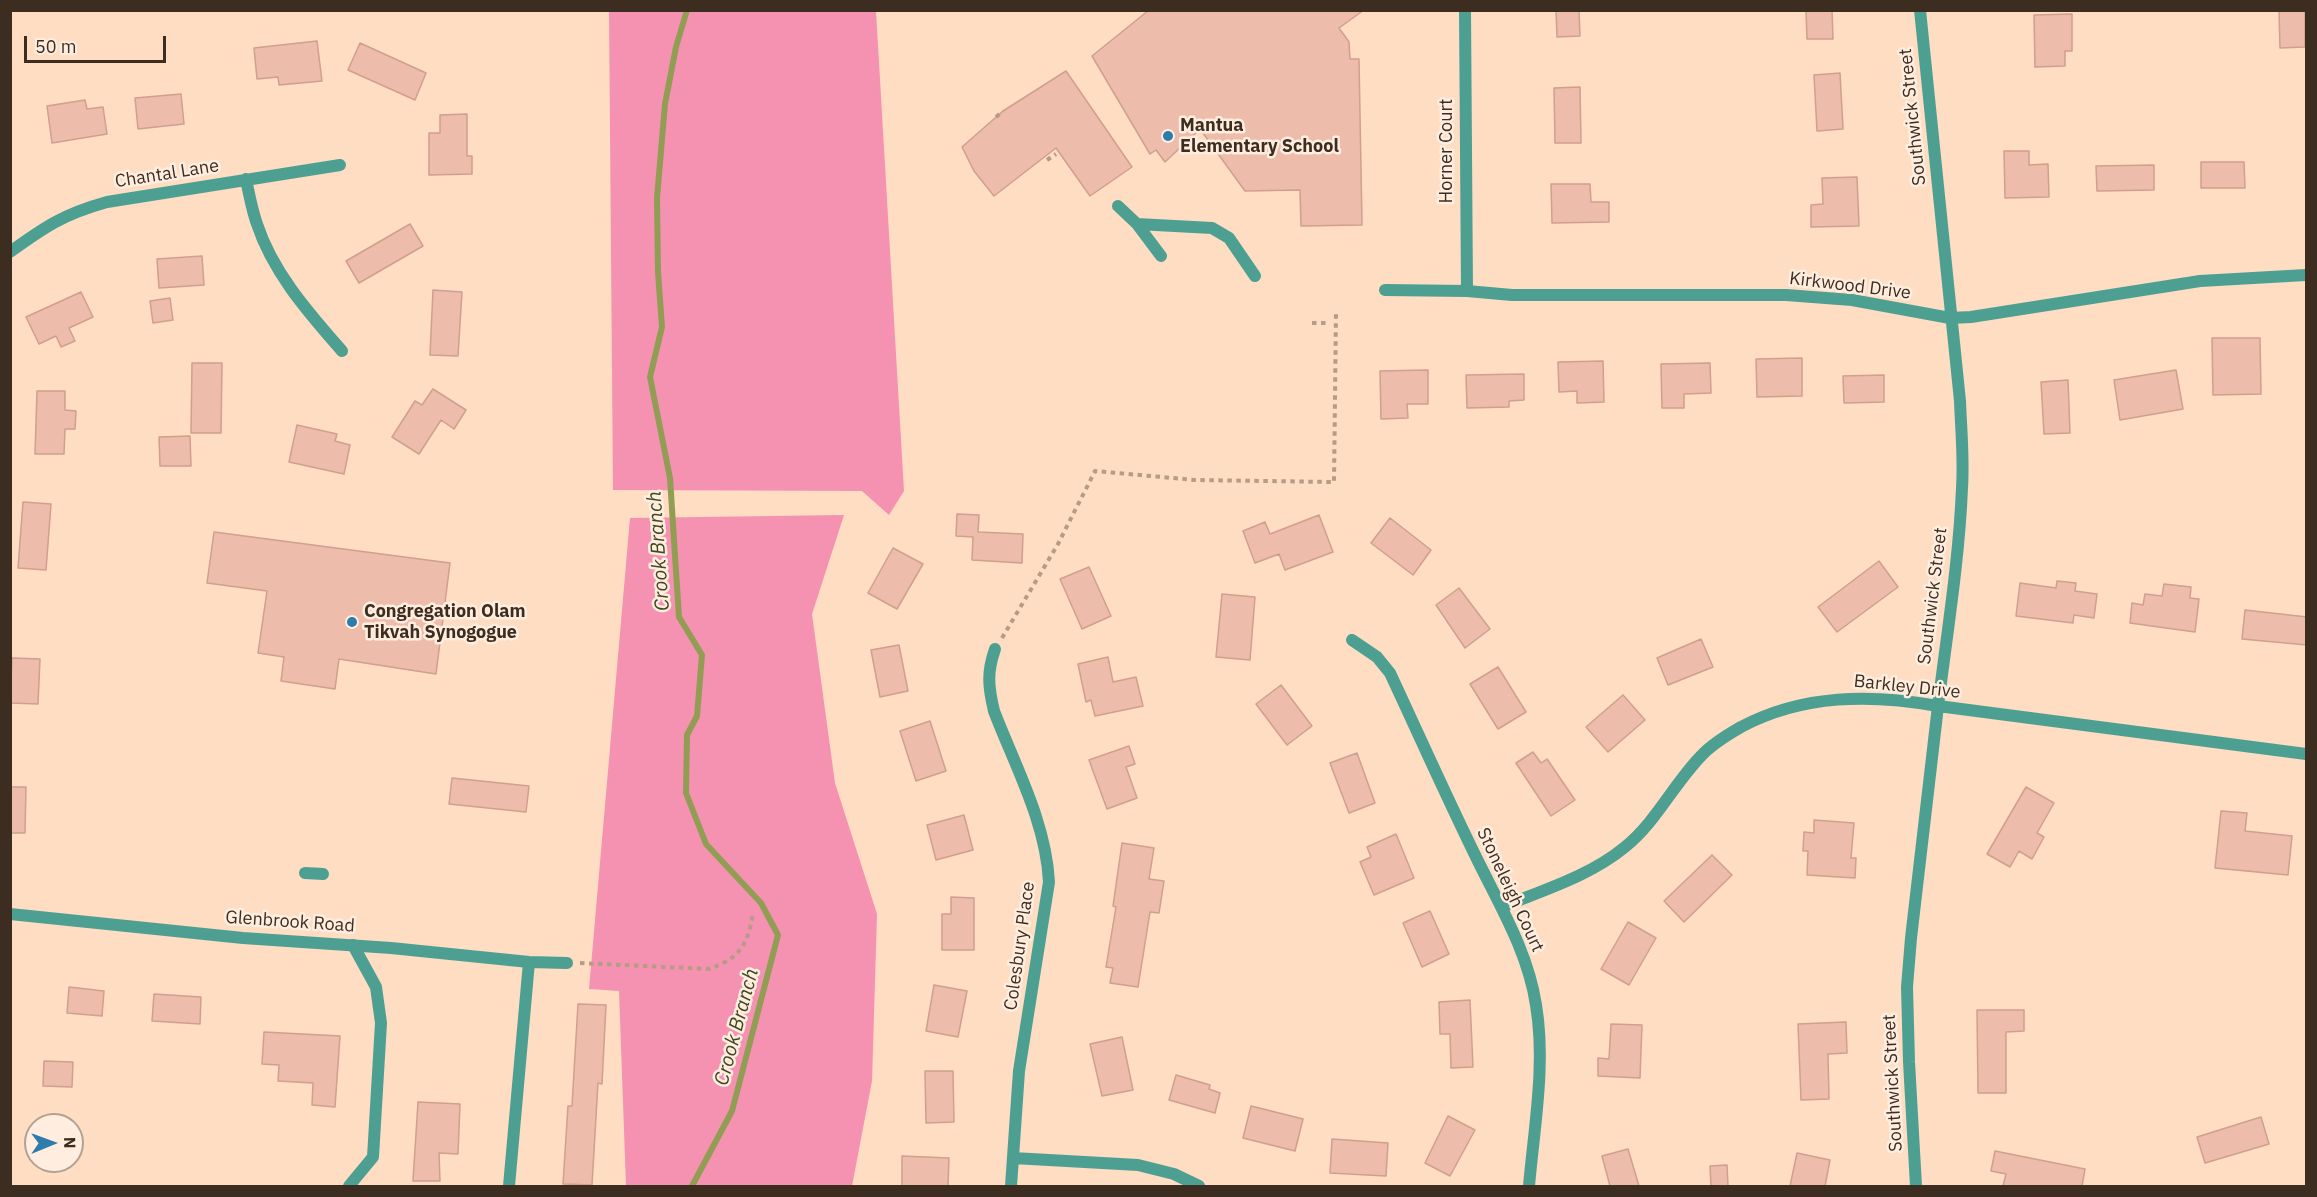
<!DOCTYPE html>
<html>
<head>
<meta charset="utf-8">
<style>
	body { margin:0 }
	#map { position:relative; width:2317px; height:1197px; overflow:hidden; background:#feddc2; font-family:"IBM Plex Sans",sans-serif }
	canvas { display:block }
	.frame { position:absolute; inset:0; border:12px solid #3d2d20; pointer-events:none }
	.north { position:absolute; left:24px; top:1113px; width:60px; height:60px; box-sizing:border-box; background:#ffeee0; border:2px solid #b1a193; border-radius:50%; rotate:89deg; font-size:16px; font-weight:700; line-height:24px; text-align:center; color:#3d2d20 }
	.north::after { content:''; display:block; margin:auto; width:21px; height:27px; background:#2d7cae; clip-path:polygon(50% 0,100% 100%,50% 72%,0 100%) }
	.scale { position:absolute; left:24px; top:36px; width:142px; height:27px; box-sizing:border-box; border:3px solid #3d2d20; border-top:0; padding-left:8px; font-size:18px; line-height:21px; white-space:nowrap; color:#3d2d20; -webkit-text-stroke:4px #ffeee0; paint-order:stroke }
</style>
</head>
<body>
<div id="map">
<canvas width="2317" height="1197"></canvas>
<div class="frame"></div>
<div class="north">N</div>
<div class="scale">50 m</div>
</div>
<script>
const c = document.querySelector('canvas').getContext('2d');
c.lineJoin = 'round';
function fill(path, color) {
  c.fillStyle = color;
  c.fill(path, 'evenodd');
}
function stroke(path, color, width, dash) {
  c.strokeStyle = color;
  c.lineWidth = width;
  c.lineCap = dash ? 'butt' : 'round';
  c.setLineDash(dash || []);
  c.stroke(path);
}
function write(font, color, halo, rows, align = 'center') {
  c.font = font + ' "IBM Plex Sans",sans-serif';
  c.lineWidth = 5;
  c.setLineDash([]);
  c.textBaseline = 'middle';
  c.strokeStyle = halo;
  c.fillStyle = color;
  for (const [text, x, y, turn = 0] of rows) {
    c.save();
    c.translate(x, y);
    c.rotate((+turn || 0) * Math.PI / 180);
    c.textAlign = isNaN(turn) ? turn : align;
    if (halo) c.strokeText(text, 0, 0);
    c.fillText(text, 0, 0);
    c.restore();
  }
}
fill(new Path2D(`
	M609,11H876L904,491L889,515L862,491L613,490Z
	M844,515L812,614L835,783L877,914L872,1081L852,1186H626L619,991L589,989L630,518Z`), '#f592b1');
stroke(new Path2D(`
	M687,10L676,47L665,104L657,198L658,272L662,327L650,377L670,478L679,617L702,655L697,716L687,735L686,793L706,844L761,903L778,935L732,1111L692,1186`), '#929d54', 6);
const building = new Path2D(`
	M1149,10H1364L1339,28L1349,42L1350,59H1359L1362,225L1301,226L1300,190L1245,191L1200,129L1165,162L1156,150L1150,154L1092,56Z
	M1556,10H1579L1580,36L1557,37Z
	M1806,10H1832L1833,39H1807Z
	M2279,10H2305V47L2280,48Z
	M2072,14V51H2065V66L2035,67L2034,15Z
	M317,41L322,81L279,85L278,77L257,79L254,48Z
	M360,43L426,73L415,100L348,70Z
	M1066,71L1132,167L1090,196L1056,148L994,196L974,171L962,147L1003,111Z
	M1840,73L1843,129L1817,131L1814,75Z
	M1580,87L1581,143H1555L1554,88Z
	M181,94L184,124L138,129L135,98Z
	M85,100L87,109L103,107L107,134L52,143L47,106Z
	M467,114V156H472V174L429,175V133H440V115Z
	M2004,151H2029V165L2048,164L2049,197L2005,198Z
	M2201,162H2244L2245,188H2201Z
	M2154,165V190L2097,191L2096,166Z
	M1857,177L1859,226L1811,227V205L1823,204L1822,178Z
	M1551,184H1590L1591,202H1609V222L1552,223Z
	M410,224L423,246L359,283L346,261Z
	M202,256L204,285L159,288L157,259Z
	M433,290L462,292L458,356L430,355Z
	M81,292L93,317L69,328L75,341L61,347L56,336L39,344L26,317Z
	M170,298L173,320L153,323L150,301Z
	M2212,338H2260L2261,394L2213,395Z
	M1802,358V396L1757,397L1756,359Z
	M1603,361L1604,402L1577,403V391L1559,392L1558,362Z
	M192,363H222L221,433H191Z
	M1710,363L1711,393L1684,394V408H1662L1661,364Z
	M1428,370V404H1407L1408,418L1381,419L1380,371Z
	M2176,370L2183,409L2120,420L2114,380Z
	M1524,374V400L1509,401V407L1467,408L1466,375Z
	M1884,375V402L1844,403L1843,376Z
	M2068,380L2070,433L2044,434L2041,382Z
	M433,389L466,410L454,429L441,420L419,454L392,437L415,401L422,405Z
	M37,391H65V410L76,411L75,429H65L64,454H35Z
	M297,425L337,434L335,441L350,445L344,474L289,462Z
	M190,436L191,466H160L159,437Z
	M23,502L51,504L46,570L18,568Z
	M957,514L979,515L978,532L1023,534L1022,563L972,560L973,537L956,536Z
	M1319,515L1333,552L1285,570L1279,554L1255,563L1243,531L1265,522L1270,534Z
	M1390,518L1431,550L1413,575L1371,543Z
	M214,532L450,563L436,674L339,659L335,689L281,681L284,657L258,653L267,591L207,583Z
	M893,548L923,564L897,609L868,593Z
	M1879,561L1898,587L1837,632L1818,607Z
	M1089,567L1111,616L1082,629L1060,579Z
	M2057,581L2076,583L2075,591L2097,594L2094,618L2074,615L2073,623L2016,616L2020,583L2056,588Z
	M2164,584L2191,587L2190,598L2199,599L2195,632L2130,623L2132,603L2143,605L2145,594L2162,596Z
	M1459,588L1490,629L1465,648L1436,605Z
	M1222,594L1255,597L1250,660L1216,657Z
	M2245,610L2307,617V645L2242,639Z
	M1701,639L1713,667L1668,685L1657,658Z
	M899,645L908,691L880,697L871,650Z
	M1108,657L1113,682L1136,677L1143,706L1095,716L1091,700L1086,702L1078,664Z
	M12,658L40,659L38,704L10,703Z
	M1498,667L1526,712L1498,729L1470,684Z
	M1281,685L1312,726L1287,745L1256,704Z
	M1623,695L1645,720L1608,752L1586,727Z
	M930,721L946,771L916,781L900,731Z
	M1129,746L1135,764L1126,767L1137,798L1107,809L1089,760Z
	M1533,752L1541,763L1547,759L1575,800L1551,816L1516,763Z
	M1357,753L1375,803L1349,813L1330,763Z
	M452,778L529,786L526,812L449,804Z
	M10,787H26L25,833H10Z
	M2026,787L2054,803L2037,833L2044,837L2032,859L2019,851L2010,867L1987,854Z
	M2221,811L2247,813L2245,831L2292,836L2288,875L2215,868Z
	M964,815L973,850L936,860L927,825Z
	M1814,820L1854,823L1851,858H1856L1855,878L1807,875L1808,851H1803L1804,832L1814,833Z
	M1396,834L1414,878L1374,895L1360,862L1371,857L1367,847Z
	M1122,843L1154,848L1149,879L1164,881L1159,913L1150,912L1138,987L1110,983L1113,968L1106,967L1116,907L1113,906Z
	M1712,855L1732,875L1684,922L1664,901Z
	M951,897L974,898V950H942V914H951Z
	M1430,911L1449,954L1422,967L1403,923Z
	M1628,922L1656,938L1629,985L1601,969Z
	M934,985L967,991L958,1037L926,1031Z
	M69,987L104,991L102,1016L67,1013Z
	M154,994L201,997L200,1024L152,1021Z
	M1470,1000L1473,1067L1451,1068L1450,1034H1440L1439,1002Z
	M578,1004L606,1005L602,1084L598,1083L592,1185L563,1184L568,1106H572Z
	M1977,1010H2024V1031L2006,1032V1093H1978Z
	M1846,1022L1847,1053L1828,1054L1829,1099L1801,1100L1798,1024Z
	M1611,1024L1642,1025L1640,1078L1598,1076V1058L1609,1059Z
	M264,1032L340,1036L335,1107L312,1105L313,1083L278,1081L279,1065L262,1064Z
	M1122,1037L1133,1090L1102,1096L1090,1044Z
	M44,1061L73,1062L72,1087L43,1086Z
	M925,1071H953L954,1122L926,1123Z
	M1176,1075L1210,1085L1209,1089L1220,1093L1215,1113L1169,1100Z
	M418,1102L460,1104L458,1154L439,1153L440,1181H413Z
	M1251,1106L1303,1119L1295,1151L1243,1138Z
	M1448,1116L1475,1130L1450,1176L1425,1163Z
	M2261,1117L2269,1144L2205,1163L2197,1137Z
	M1332,1139L1388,1143L1386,1176L1330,1173Z
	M1628,1149L1639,1186H1610L1602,1156Z
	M1995,1151L2085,1169L2082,1186H2003L2006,1174L1991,1171Z
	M1797,1153L1830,1160L1825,1186H1790Z
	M902,1156L949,1158L948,1186H902Z
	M1727,1165L1728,1186H1711L1710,1166Z`);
fill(building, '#eebcaa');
stroke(building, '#d09f8e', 1.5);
stroke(new Path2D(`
	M996,117L1003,111
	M1047,160L1056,154
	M1312,323H1327
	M1002,638L1058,544L1095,471L1195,480L1334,482L1336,312
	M580,963L709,969C740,958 747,946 753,914`), '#b69b85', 4, [4.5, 4.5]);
stroke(new Path2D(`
	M1118,206L1137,224L1212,228L1229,238L1255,276
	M1137,224L1161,256
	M305,873L323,874
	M349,1186L373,1157L381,1023L376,987L353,945`), '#4da091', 12);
stroke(new Path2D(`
	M1465,10L1467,291
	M246,179C249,194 252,210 257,224C273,273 309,313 342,351
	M10,252C46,226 64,214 107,202L340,165
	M1385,290L1467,291L1512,295H1786L1852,300L1950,318L1971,317L2200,281L2306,275
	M1352,640L1377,657L1390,673C1419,735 1447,798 1477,859C1500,906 1528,952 1536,1005C1546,1064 1534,1128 1529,1186
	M995,649C987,672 988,686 994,711C1015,766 1046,822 1049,882L1019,1071L1011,1186
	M1502,907C1543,890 1590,876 1625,847C1656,822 1673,785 1701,756C1712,744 1727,735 1741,727C1803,694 1871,694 1938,706C1947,633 1959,561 1962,488C1964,459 1961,429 1960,401L1920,10
	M10,914L243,938L391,948L529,962L567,963
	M1013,1158L1138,1165L1174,1174L1199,1186
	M509,1186L529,962`), '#4da091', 12);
stroke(new Path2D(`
	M1916,1186L1909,1062L1907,987L1911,938L1938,706L2306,754`), '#4da091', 12);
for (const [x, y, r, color] of [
	[1168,136,6,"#2d7cae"],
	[352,622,6,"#2d7cae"]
]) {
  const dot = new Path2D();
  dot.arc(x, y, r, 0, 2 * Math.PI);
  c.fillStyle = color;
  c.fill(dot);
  stroke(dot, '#ffeee0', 2);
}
write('18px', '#3d2d20', '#ffeee0', [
	["Southwick Street",1913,117,-96],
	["Horner Court",1447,151,-90],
	["Chantal Lane",167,174,-9],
	["Kirkwood Drive",1850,286,7],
	["Southwick Street",1933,596,-83],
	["Barkley Drive",1907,687,6],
	["Stoneleigh Court",1510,890,65],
	["Glenbrook Road",290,922,4],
	["Colesbury Place",1020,946,-82],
	["Southwick Street",1893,1083,-93]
]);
write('bold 18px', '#3d2d20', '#ffeee0', [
	["Mantua",1180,126],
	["Elementary School",1180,147],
	["Congregation Olam",364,612],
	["Tikvah Synogogue",364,633]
], 'left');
write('italic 20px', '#3e481f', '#ffeee0', [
	["Crook Branch",659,551,-94],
	["Crook Branch",737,1027,-75]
]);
</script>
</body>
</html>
